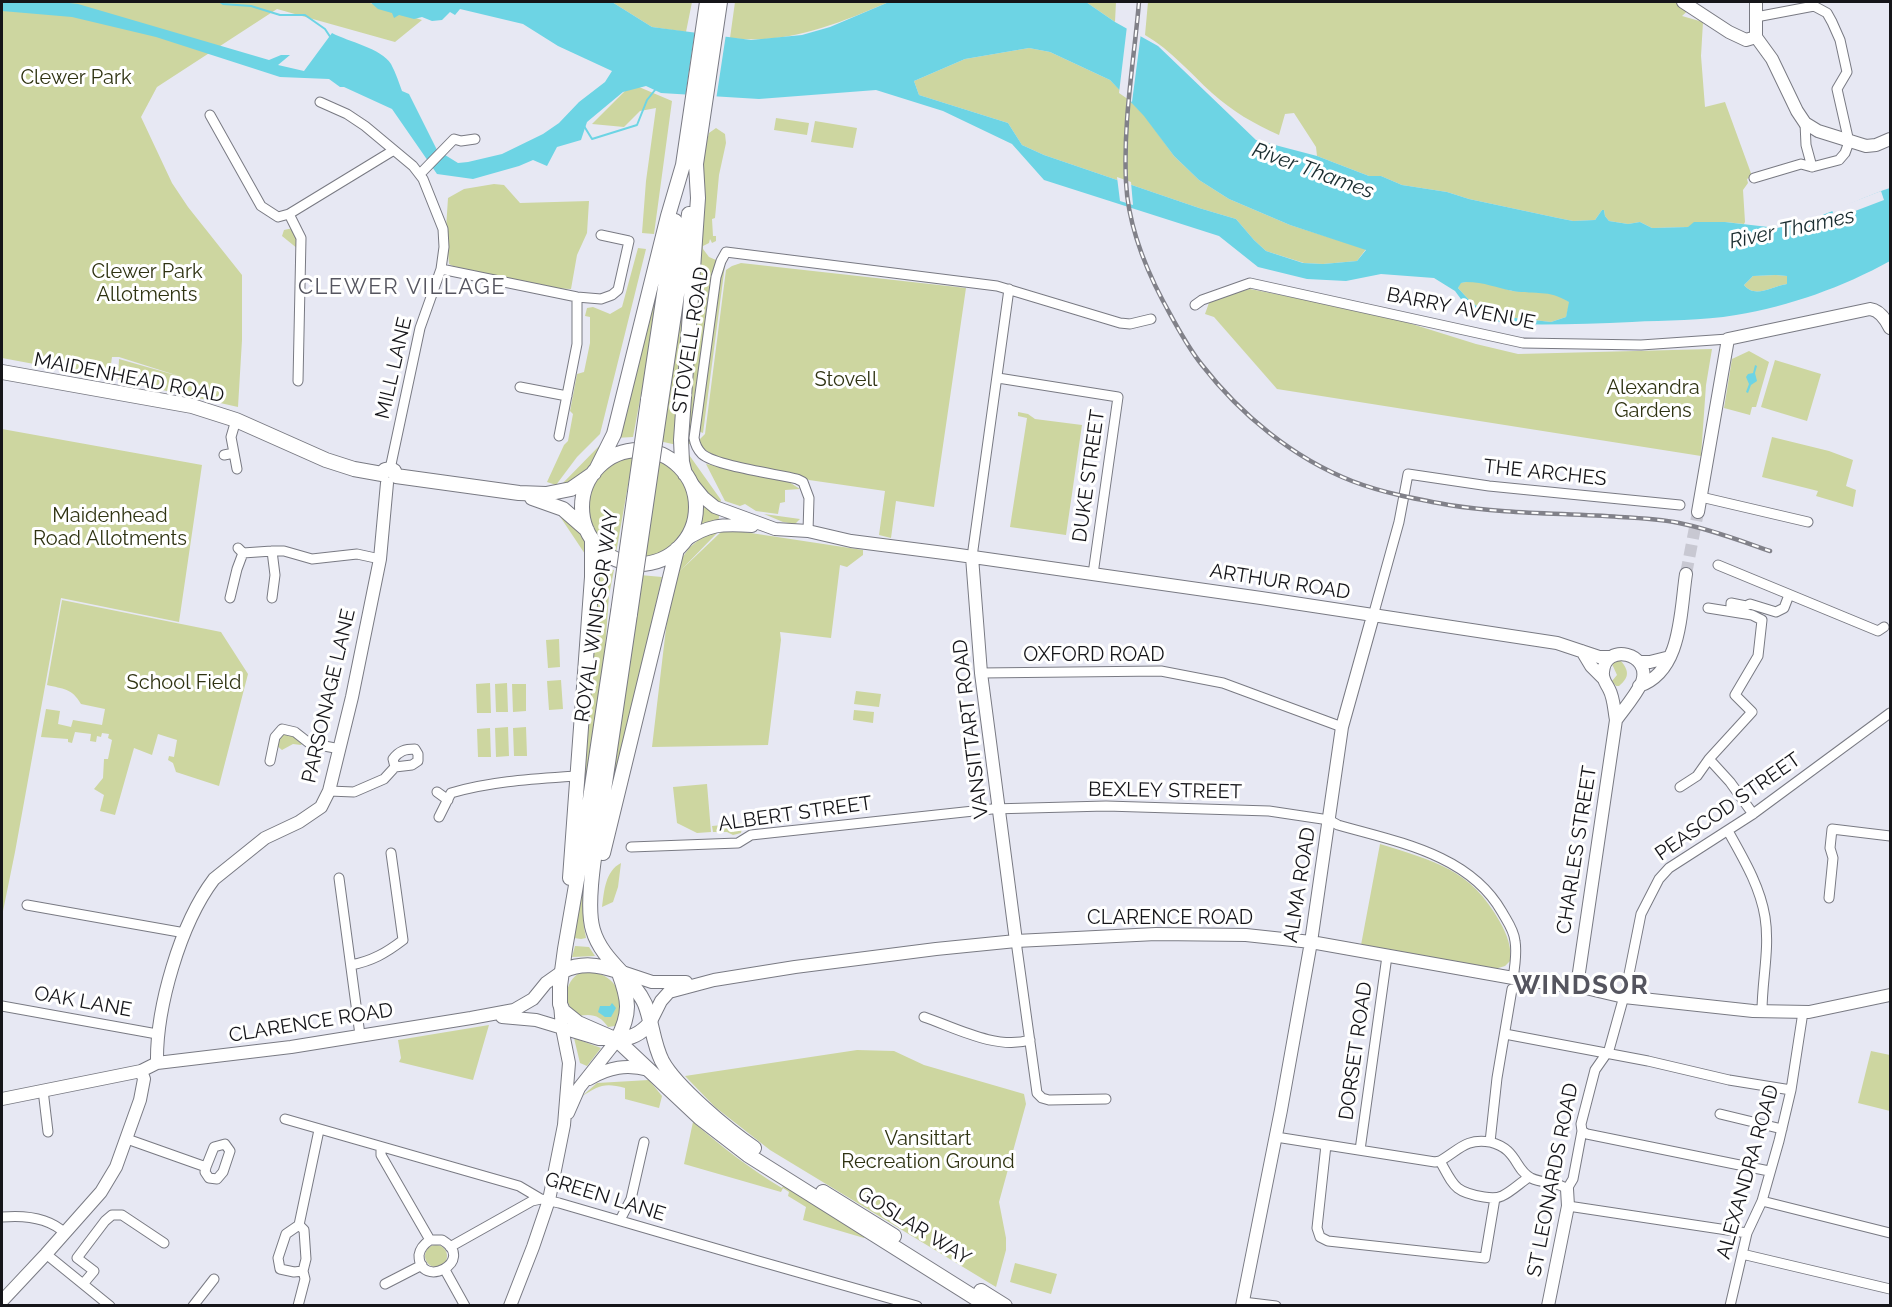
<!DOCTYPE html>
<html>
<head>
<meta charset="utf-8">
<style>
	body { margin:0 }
	#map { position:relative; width:1892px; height:1307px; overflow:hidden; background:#e7e8f3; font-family:Raleway,sans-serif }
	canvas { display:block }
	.frame { position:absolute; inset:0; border:3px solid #151519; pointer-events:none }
</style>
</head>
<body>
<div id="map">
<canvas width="1892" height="1307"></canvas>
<div class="frame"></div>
</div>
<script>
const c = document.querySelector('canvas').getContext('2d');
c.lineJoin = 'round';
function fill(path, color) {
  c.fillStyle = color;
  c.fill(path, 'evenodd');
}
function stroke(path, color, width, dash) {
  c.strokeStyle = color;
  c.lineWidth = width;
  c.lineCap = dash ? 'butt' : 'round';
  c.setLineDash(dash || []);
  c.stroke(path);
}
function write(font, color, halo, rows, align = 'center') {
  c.font = font + ' Raleway,sans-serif';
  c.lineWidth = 6;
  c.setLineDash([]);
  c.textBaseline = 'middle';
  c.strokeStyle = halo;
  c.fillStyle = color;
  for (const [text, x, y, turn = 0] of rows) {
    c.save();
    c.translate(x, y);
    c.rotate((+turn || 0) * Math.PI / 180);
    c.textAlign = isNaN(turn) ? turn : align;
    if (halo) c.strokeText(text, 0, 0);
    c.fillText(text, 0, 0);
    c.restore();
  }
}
fill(new Path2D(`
	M2,2H367L422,20L395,42L277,9L157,87L141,117L172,183L188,207L242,275V340L238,407L118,380L119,359L182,377L119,357H112L109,378L2,358Z
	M612,2H692L686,32L652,27Z
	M735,2H889C837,24 788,45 730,38Z
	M1086,2H1116L1115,22Z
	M1148,2H1692L1695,4L1682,16L1703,22L1701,56L1705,107L1725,102L1752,176L1747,179L1748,183L1743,190L1745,222L1744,224L1725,222L1688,227L1652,228L1640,222L1628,224L1609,221L1605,216L1604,210H1602L1595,220L1573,221L1558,218L1469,199L1447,192L1402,185L1381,176H1369L1317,156L1316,147L1294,113L1285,114L1279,135C1254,124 1232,111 1212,93C1190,73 1171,50 1145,35Z
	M1029,48L1050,52L1110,80L1145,116L1174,156L1199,180L1229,199L1290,225L1366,249L1357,261L1323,264L1304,263L1266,251L1254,240L1236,219L1199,208L1044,155L1022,145L1008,123L919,95L914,81L965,59Z
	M632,84L672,101L654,234L642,233L646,181L656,108L640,111L624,127L592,124Z
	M776,118L809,123L807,135L774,130Z
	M815,121L857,128L853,148L811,142Z
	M716,128L725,134L726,143L719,175L715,218L712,219L713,236H716V241L712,243L710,239L709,243L703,246V249L709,257L716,260L694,399L690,444H685L703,156L709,133Z
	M494,184L504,185L520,203L589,201L587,233L577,255L571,289L551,288L453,266L449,264L446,229L448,198L464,189Z
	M293,228L298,237V249L282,236L284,230Z
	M665,245L651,341L633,437L615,438Z
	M638,248L646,249L600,434L577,457L556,485L547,482L564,445L568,441L573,414L570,411L577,374L584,372L590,343V317L585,316L587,308L593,307L610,314L622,307Z
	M688,249L677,445L659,441Z
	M741,263L966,288L934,507L896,501L891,538L879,535L885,491L809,480L802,476C780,471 724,463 707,451C702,448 701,445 699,440L705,434L726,270L732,266Z
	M725,265L703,433L698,431L720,272Z
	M1776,275L1787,276V284C1772,286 1755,299 1744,285L1753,276Z
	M1466,282H1484L1512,291L1554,293L1570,302L1566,317L1551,322L1489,315L1470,301L1458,288L1460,283Z
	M1250,289L1383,315L1476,344L1518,354L1712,349L1706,385L1701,456L1277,389L1214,317L1205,314L1210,300Z
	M1749,351L1769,362L1756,407H1752L1750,415L1724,408L1732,359Z
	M1775,360L1821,374L1807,421L1761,407Z
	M1018,412L1028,414L1035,419L1082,425L1066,535L1010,527L1027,418L1018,416Z
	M2,429L202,465L179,622L61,598L15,852L2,916Z
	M1772,437L1829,451L1853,460L1846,486L1856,490L1853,507L1816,496L1818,491L1762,477Z
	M605,440C598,461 582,482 560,486Z
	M687,452L721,500L720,503C701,489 691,475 687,452Z
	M633,457L616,553C586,536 578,496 604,470C612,463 622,460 633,457Z
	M656,460C707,479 696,556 642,558Z
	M706,464L789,479V482L800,489L785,490V502L780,503L778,514L756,511L745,504L740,506L725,501Z
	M703,505L720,513L718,521L700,524Z
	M561,514C576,526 589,539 589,560L559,515Z
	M764,514L800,519L795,524L783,522Z
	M720,530L680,571L721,532L731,530L863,550V555L847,567L840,565L831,638L780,632L781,640L768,745L652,747L667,620L681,559L690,547L702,537Z
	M597,566L614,570L609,595L604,664L579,837Z
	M640,575L662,577L603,840Z
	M62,600L221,632L248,674L219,786L176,772L173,763L168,760L169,756L174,757L177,740L158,734L152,755L134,748L115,815L100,811L104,795L94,789L103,778L104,759H108L112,740L108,738L109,734L102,733L101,737L97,736L96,742L90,741L91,734L75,732L72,743L68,742V739L41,737L46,709L60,711L58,724L71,727L73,720L102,725L105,709L81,704C72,688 63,689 47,685Z
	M559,639L560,667L548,668L546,640Z
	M1617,660H1620C1629,670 1630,677 1619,686H1616L1612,681L1617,675L1612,664Z
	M561,680L563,709L549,710L547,681Z
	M490,683L491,713H477L476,684Z
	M507,683L508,712H496L495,684Z
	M526,684V711L513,712L512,684Z
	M856,691L881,694L879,707L854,704Z
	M854,710L874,712L873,723L853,720Z
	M508,727L509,756L496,757L495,728Z
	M526,727L527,756H514L513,728Z
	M490,728L491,757H478L477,729Z
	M282,735H291L302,744L301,745L293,744L282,750L277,746L278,739Z
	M707,784L711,832L697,833L677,823L673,787Z
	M743,823L741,833L733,835L727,832H713L712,826Z
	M1380,844C1434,861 1471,869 1500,922C1507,935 1512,947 1510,961L1505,966L1495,969L1361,945Z
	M588,847C585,877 579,908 586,938L581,939L574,938Z
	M621,863L618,887L613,902L602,907C604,892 605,871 621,863Z
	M575,946L589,947L595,956L572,957Z
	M581,972C602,970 620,981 621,1004C621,1012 621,1019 615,1026L608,1027C601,1016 592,1013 579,1016C562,1005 563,982 581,972Z
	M489,1025L473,1080L399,1062L401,1058L398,1040Z
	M574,1038L601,1048L587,1066L580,1063Z
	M857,1050L894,1051L924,1065L1024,1094L1026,1104L999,1202L1006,1238V1250L996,1287L770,1150L715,1107L685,1076Z
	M1871,1051L1890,1055V1111L1858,1103Z
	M649,1080L662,1096L659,1108L625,1099V1088C604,1082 598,1086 581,1097L597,1083Z
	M693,1122C721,1146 750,1169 782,1188L784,1184L866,1235L864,1238L803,1220L806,1207L788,1196L789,1192L783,1188L781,1192L684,1164Z
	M425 1256a11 11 0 1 1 22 0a11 11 0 1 1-22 0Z
	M1015,1263L1057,1274L1051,1294L1010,1282Z`), '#cdd6a0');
fill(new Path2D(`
	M2,2H61L78,4L269,60L281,55H290L278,65L304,71L332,33C349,42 381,48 391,64C396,73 399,83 402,91L409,94L437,150L458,163L468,162L502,154L543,134L559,123L579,102L605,82L612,71L558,46L523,24L460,9L455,15L450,12L442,20L432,21L422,17L414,19L399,15L394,18L392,13L378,9L370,2H612L652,27L751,40L802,35L830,27L889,2H1086L1115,22L1158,46L1256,140L1317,156L1369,176H1381L1402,185L1447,192L1469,199L1558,218L1573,221L1595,220L1602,210H1604L1605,216L1609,221L1628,224L1640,222L1652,228L1688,227L1694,222H1725L1777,228C1817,222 1853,200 1890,188V261C1843,287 1790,306 1736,315C1702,321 1666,320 1632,322C1591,324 1550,325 1509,324L1486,319L1469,310L1455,291L1434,278L1381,274L1346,281L1307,279L1258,267L1219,236L1044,180L1012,144L943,111L876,90L759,99L661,93L646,86L623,92L587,122L581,140L557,147L547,166L533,160L519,166L473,179L437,174L392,109L344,87H340L329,79L280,77L156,37L72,17L2,11ZM1029,48L1050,52L1110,80L1144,116L1174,156L1199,180L1229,199L1290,225L1366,250L1357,261L1323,264L1303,263L1266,251L1254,240L1236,219L1199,208L1044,155L1022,145L1008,123L919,95L914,81L965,59ZM1776,275L1787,276V284C1772,286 1755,299 1744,285L1753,276ZM1466,282C1485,282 1496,288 1513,291C1537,295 1547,289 1569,302L1566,317L1551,322L1489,315L1470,301L1458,288L1461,283Z
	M1755,365L1757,366L1755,373L1757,381L1751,385L1748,393L1746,392L1749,384L1746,377L1748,374L1753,373Z
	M612,1003L616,1008L611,1017H605L598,1012L600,1006H610Z`), '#6dd4e4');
fill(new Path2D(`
	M1127,26L1141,33L1132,102L1119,93Z
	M695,30L726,34L716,100L685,98Z
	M1117,177L1131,182L1133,205L1120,201Z
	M1881,191L1884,200L1821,224L1819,218L1833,213L1832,210Z`), '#e7e8f3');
stroke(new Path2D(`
	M220,2L223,4L251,6L280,15H305L325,29L331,38
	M584,126L592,139L637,125L647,100L655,90`), '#6dd4e4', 2);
stroke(new Path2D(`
	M1686,574L1698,512`), '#c8c8d2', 12, [12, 6]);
const street = new Path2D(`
	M1756,17L1814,6L1827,13L1832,22L1840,40L1847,72L1837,89L1849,142L1845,153L1839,160L1812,167
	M320,102L347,114L365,126L413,166L423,179L443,229L444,247L441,269L420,328L390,469
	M210,115L261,206L278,217L289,214L301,238L298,381
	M1805,123L1806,145L1812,167
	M420,174L454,139L461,141L475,139
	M1754,178L1801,164L1812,167
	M289,214L394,150
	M441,269L577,297L601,299L612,295L618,290L629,241L601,235
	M1195,305L1202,300L1250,283L1523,343L1641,345L1728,339
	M998,378L1118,397L1093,574
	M520,387L567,396
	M559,436L577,344V297
	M234,453L231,437L236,420
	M224,455L234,453L237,469
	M1701,497L1808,522
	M808,531L809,498L803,482L797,479C777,474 716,466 702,454C698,450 695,444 694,438L716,277L721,261L726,252L997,286L1120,323L1130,324L1151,319
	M272,551L275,575L272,598
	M243,553L272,551H284L312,559L357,554L380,559
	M972,557L1009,289
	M1718,565L1878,631L1884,627
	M230,598L237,569L243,553L238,548
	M1740,607L1731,606V603L1746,606L1750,604L1776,612L1784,608L1789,595
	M1373,616L1399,522L1408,474L1489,486L1680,505
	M981,673L1161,671L1223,683L1342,727
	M1709,759L1730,782L1753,814
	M270,761L275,737L282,729L295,732L309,743L340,749
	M1680,787L1697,776L1709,759L1752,712L1735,695L1758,656L1762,620L1752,615L1708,608
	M329,791L354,792L384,779L395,767L412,765L418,761V754L415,749C405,749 399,751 393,759L395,767
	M437,792L448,800
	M439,817L451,793C492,781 534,779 576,776
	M1728,831C1743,858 1760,886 1765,917C1770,948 1762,980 1762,1011
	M631,847L738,843L751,835L992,809L1106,806L1269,811L1329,820L1338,825C1397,842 1469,854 1502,912C1507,921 1514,930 1515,941C1517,953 1515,966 1513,978
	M339,878L360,1035
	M1829,898L1833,858L1830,848L1832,829L1890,836
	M27,905L185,933
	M1016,941L1037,1093L1042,1098L1049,1100L1106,1099
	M351,965C372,961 386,953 403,940L391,853
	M1512,989L1497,1078L1490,1142C1518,1149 1514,1169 1531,1178C1543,1184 1557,1181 1567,1189L1573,1179L1582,1131L1581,1124L1595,1070L1609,1050L1626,989L1641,914L1659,879L1669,868L1753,814L1890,713
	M2,1006L157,1034
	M924,1017C956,1028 996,1050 1030,1040
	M1505,1034L1648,1061L1729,1080L1791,1090
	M43,1090L48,1132
	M1720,1114L1782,1129
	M285,1119L519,1186L541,1199L559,1203L755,1260L917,1306
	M1582,1131L1587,1134L1769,1171
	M1276,1137L1435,1162L1440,1161C1459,1150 1466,1138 1490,1142
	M127,1139L206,1167L214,1147L225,1144L230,1151L223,1172L217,1179L209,1178L205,1172L206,1167
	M1326,1145L1317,1228L1320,1237L1328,1241L1485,1258L1495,1198
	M381,1147V1155L430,1240H442C478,1261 419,1291 419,1255C420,1248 424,1244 430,1240
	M1360,1150L1387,956
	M1440,1161C1454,1186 1454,1192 1484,1197C1490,1198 1496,1199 1502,1196C1511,1192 1520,1183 1529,1177
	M1762,1201L1890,1233
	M1568,1206L1747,1233
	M2,1217C24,1215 48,1217 65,1233
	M620,1220L631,1199L644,1142
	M299,1225L286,1234L278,1258L280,1269L294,1272L303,1271L306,1259L304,1230L299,1225L319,1130
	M450,1247L532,1201L541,1199
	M46,1254L110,1306
	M1742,1254L1890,1289
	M445,1270L465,1306
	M83,1284L94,1271L77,1258L105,1221L112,1215H122L164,1243
	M385,1284L422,1265
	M1243,1302L1276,1306
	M193,1306L214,1279
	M298,1306L305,1279L303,1271
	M1730,1306L1747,1233L1762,1201L1779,1141L1791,1090L1803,1012`);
const secondary = new Path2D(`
	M1683,2L1729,32L1746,40L1756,37
	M1756,37L1772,59L1797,111L1805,123L1818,131L1866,146L1876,145L1890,139
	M1756,37V2
	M690,481L704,498L715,507L775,529L808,531L851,541L952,554L1261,598L1557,643L1599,657H1611
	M1698,512L1728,339L1870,309C1880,310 1886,320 1890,328
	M683,542C708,524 722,524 752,526
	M972,557L981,673L1016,941
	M1582,651L1591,666L1603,678
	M1639,662H1650L1670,657
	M1639,686C1682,671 1680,613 1686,574
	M619,971L652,982H686
	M1577,986L1616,720C1614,710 1614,698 1609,689C1606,683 1602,679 1603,672C1605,642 1652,653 1642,682C1636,695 1624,709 1616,720
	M502,1017L536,1020L599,1039H611
	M650,1023L661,1001L669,992L714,980L795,967L936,949L1016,941L1156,934L1246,935L1311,942L1513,978L1568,986H1577L1624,997L1753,1011L1809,1012L1890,995
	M157,1063C156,1008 180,924 214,879L265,838L299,822L321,807L329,791L352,697L380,559L387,483
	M589,1079C609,1067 627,1064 649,1070
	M2,1099L141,1071L157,1063L291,1047L471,1018L514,1010L533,999L546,983L563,971
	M568,1113L579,1088L617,1040
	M2,1301L46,1254L101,1192L116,1167L140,1100L144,1079L141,1071
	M510,1306L533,1247L549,1200L564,1125L569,1063L562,1028L560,1004
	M1242,1306L1281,1110L1311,942L1342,727L1373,616
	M1548,1306L1568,1206L1567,1189`);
const primary = new Path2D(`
	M2,372L192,406L236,420L326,460L354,469L382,474L385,470L390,469L394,471L396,476L519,493L546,494L571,489L594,473
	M648,400L675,221
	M661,402L689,214
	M582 507a57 57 0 1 1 114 0a57 57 0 1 1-114 0Z
	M597,468L614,434L668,216L683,165L707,2
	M685,474L682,462L681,440L698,198L696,164L720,2
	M532,498L563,509L587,530
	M618,612L584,839L565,949L560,986V1004L563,1011L578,1023L617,1040L700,1118L748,1155L988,1306
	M630,614C620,682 610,749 600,817C596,846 585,904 593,930C602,961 632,976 645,1004C652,1022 653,1043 662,1061C676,1087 729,1131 754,1148
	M603,853L677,549
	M570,878L592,577V539
	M563,971C582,962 598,965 618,971
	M617,1040C631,1013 629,1000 619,973
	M617,1040C631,1038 641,1034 650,1023
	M823,1192L894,1236
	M981,1291L1005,1306`);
stroke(street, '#797a83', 11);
stroke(secondary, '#797a83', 14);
stroke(primary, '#797a83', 16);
stroke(street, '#fff', 9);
stroke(secondary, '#fff', 12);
stroke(primary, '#fff', 14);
const rail = new Path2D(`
	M1139,2C1134,61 1123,121 1126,182C1128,223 1144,265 1163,301C1175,323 1186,345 1202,365C1240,414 1293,458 1352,481C1383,493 1416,499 1449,505C1505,514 1563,513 1619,517C1639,518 1660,519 1679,523C1710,529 1741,541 1770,551`);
stroke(rail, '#818189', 4.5);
stroke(rail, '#fff', 2, [7]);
const primaryBridge = new Path2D(`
	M618,612L648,400
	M630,614L661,402`);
stroke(primaryBridge, '#797a83', 16, []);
stroke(primaryBridge, '#fff', 14);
write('20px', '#2f3312', '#fff', [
	["Clewer Park",76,78],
	["Clewer Park",147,272],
	["Allotments",147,295],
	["Stovell",846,380],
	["Alexandra",1653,388],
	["Gardens",1653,411],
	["Maidenhead",110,516],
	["Road Allotments",110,539],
	["School Field",184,683],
	["Vansittart",928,1139],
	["Recreation Ground",928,1162]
]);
write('20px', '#151519', '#fff', [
	["BARRY AVENUE",1461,309,11],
	["STOVELL ROAD",691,340,-81],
	["MILL LANE",394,368,-77],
	["MAIDENHEAD ROAD",129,378,11],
	["THE ARCHES",1545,473,6],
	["DUKE STREET",1089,476,-82],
	["ARTHUR ROAD",1280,582,9],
	["ROYAL WINDSOR WAY",597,616,-82],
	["OXFORD ROAD",1094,655],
	["PARSONAGE LANE",329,696,-77],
	["VANSITTART ROAD",971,729,-97],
	["BEXLEY STREET",1165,791,1],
	["PEASCOD STREET",1728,807,-35],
	["ALBERT STREET",795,814,-8],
	["CHARLES STREET",1577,850,-81],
	["ALMA ROAD",1300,885,-81],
	["CLARENCE ROAD",1170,918],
	["OAK LANE",83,1002,10],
	["CLARENCE ROAD",311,1023,-9],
	["DORSET ROAD",1356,1051,-82],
	["ALEXANDRA ROAD",1748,1172,-74],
	["ST LEONARDS ROAD",1553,1180,-79],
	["GREEN LANE",605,1197,17],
	["GOSLAR WAY",914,1226,32]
]);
write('italic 21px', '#1a2d30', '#fff', [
	["River Thames",1313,171,20],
	["River Thames",1792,229,-12]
]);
c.letterSpacing = '1.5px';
write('22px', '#55555f', '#fff', [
	["CLEWER VILLAGE",402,287]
]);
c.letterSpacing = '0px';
c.letterSpacing = '1.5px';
write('bold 26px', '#55555f', '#fff', [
	["WINDSOR",1581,986]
]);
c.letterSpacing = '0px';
</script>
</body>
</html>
